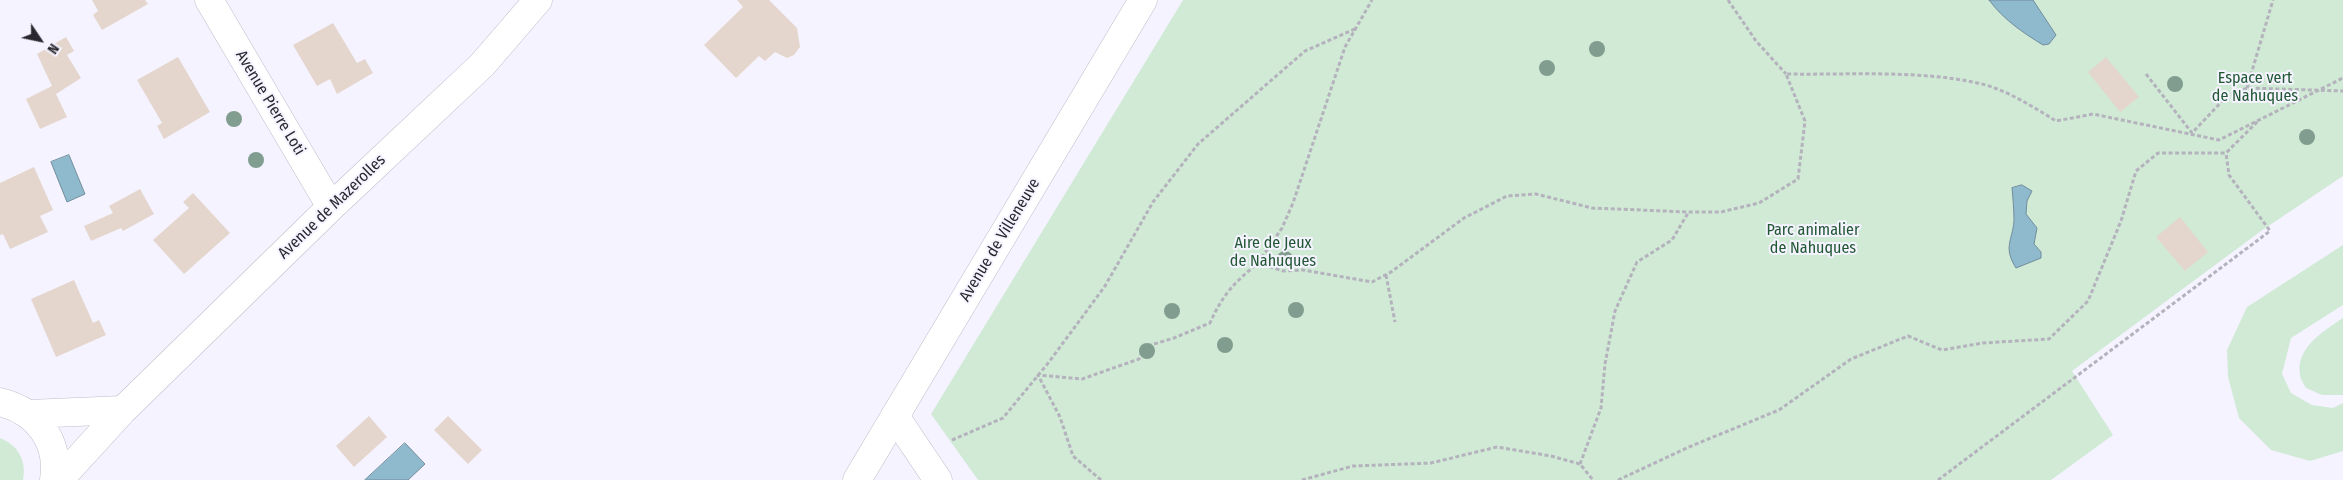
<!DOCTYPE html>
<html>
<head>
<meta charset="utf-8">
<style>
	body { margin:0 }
	#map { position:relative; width:2343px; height:480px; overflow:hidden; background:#f5f3ff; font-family:"Fira Sans Condensed",sans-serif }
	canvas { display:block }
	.north { position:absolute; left:15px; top:15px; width:50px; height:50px; -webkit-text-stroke:4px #f5f3ff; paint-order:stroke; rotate:124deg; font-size:14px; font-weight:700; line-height:20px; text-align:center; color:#2a282e }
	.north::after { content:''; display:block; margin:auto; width:18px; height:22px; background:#2a282e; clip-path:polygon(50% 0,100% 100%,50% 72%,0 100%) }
</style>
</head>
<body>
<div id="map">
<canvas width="2343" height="480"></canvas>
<div class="north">N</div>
</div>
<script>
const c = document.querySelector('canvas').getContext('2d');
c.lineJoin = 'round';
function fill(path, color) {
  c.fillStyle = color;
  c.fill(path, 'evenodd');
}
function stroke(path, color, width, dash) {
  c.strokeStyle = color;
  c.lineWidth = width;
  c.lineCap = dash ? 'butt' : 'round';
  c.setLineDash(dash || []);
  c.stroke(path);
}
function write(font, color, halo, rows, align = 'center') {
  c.font = font + ' "Fira Sans Condensed",sans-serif';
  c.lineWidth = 4;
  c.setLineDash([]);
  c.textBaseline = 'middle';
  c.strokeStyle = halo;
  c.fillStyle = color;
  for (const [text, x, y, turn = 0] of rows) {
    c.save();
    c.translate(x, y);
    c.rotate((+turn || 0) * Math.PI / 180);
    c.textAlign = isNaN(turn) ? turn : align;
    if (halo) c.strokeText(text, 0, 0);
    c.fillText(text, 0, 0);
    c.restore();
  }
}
fill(new Path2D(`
	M1183,0H2343V176L2261,231L2072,371L2113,435L2051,480H978L931,414Z
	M2343,245V305L2291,338L2282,374L2291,393L2312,405L2333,408L2343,403V451L2310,461L2271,450L2239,418L2228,377L2227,350L2247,307Z
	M2343,318V395H2322L2306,388C2304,384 2300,379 2300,374C2295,348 2325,330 2343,318Z
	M0,438C18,445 27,461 23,480H0Z`), '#d1ead6');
const water = new Path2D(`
	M1989,0H2033L2056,35L2049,44L2043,45C2022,32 2004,20 1989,0Z
	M69,155L85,194L67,202L51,162Z
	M2022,185L2032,191L2027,201L2026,214L2037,228L2034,244L2041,252V258L2016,268C2003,247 2012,242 2014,221C2014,210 2013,199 2012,188Z
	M405,443L425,464L408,480H365Z`);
fill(water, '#8fb9cd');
stroke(water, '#718e9d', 1);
fill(new Path2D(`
	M92,0H145L148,4L102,30L93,15L98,11Z
	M737,0H769L797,28L800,47L794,55L787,58L775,52L765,61L759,56L736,78L704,45L743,7Z
	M333,23L357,63L365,59L373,73L337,94L330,79L317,86L293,45Z
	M66,37L74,51L67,55L81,78L56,94L67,117L40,129L26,99L52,86L37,54Z
	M178,57L210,112L164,139L157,126L162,123L137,80Z
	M2106,57L2139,97L2120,112L2088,72Z
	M34,167L53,210L40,216L48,232L10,249L3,234L0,235V183Z
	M140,189L154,214L123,231L121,228L91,241L84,226L113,213L109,206Z
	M193,193L230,233L184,274L153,240L189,208L183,202Z
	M2180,217L2208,252L2185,271L2156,237Z
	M74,280L93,323L99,320L106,335L56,357L31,299Z
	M369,416L387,437L354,467L336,446Z
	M448,416L482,450L468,464L434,430Z`), '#e4d6cd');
const minor = new Path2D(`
	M209,0L331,207
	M0,402C37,411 60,441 54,480
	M29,414L123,410
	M895,416L938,480
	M59,480L123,410L331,207L482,65L538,0`);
const major = new Path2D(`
	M857,480L1143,0`);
stroke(minor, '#bfbcca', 29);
stroke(major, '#bfbcca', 29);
stroke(new Path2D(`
	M1728,0L1756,41L1786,74
	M2146,74L2192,133L2226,97L2247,88L2343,91
	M2247,88L2273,0
	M1258,263L1282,228L1293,203L1345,47L1372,0
	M1386,275L1395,322
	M952,440L1003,418L1049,362L1105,286L1153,202L1198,144L1305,51L1357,28
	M1580,464L1601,408L1605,364L1615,311L1637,262L1672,240L1688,213
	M1101,480L1073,456L1060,417L1038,375L1082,379L1139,359L1144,347L1174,338L1210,323C1223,294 1234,283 1258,263L1283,271L1303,270L1372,282L1391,272L1464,218L1507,196L1536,194L1592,208L1688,212H1721L1759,203L1798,179L1805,121L1786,74C1847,75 1913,70 1973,82C2002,87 2032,106 2056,121L2093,114L2219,140L2343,78
	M1302,480L1353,466L1431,463L1497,447L1551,456L1580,464L1593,480
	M1618,480L1689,447L1779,410L1851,359L1908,336L1942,350L1983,343L2049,339L2088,301L2121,221L2136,171L2158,153H2226L2259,120
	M1938,480L2270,231L2229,175L2226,153`), '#b4b2bc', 3, [4, 2.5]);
stroke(minor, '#fff', 28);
stroke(major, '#fff', 28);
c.fillStyle = '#809d8f';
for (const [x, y] of [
	[1597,49],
	[1547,68],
	[2175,84],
	[234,119],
	[2307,137],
	[256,160],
	[1285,259],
	[1296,310],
	[1172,311],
	[1225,345],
	[1147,351]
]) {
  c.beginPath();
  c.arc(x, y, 8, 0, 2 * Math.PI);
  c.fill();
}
write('16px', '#215733', '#f5f3ff', [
	["Espace vert",2255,79],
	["de Nahuques",2255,97],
	["Parc animalier",1813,231],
	["de Nahuques",1813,249],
	["Aire de Jeux",1273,244],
	["de Nahuques",1273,262]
]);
write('16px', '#2a282e', '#f5f3ff', [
	["Avenue Pierre Loti",270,103,59],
	["Avenue de Mazerolles",332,207,-44],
	["Avenue de Villeneuve",1000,240,-59]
]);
</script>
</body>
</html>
